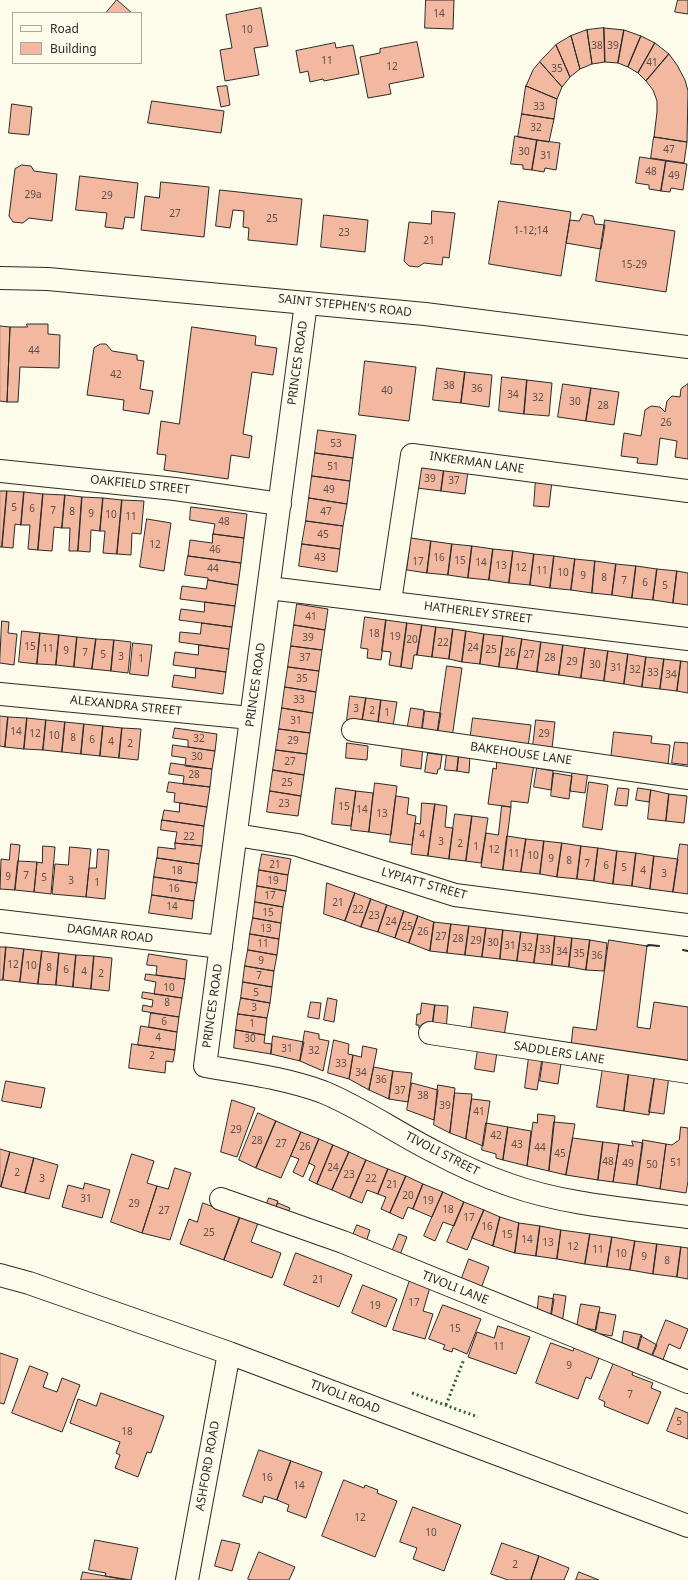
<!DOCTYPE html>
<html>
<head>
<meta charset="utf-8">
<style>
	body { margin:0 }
	#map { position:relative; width:688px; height:1580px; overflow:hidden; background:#fdfbea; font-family:"Noto Sans",sans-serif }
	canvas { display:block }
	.legend { position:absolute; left:12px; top:12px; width:130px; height:52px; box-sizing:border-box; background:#fdfbea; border:1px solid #a9a89e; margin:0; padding:5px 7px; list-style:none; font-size:12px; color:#2b2b2b }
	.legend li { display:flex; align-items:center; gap:8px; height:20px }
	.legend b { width:20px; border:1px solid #a9a89e }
</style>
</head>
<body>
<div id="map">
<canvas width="688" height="1580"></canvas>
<ul class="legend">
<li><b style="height:5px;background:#fdfbea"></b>Road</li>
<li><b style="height:11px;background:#f2b8a0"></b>Building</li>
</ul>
</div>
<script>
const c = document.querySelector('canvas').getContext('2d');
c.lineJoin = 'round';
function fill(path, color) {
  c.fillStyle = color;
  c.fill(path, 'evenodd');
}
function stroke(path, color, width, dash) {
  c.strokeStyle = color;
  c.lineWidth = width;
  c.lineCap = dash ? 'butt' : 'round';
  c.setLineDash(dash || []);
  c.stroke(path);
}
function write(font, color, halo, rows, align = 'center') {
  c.font = font + ' "Noto Sans",sans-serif';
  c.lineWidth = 3;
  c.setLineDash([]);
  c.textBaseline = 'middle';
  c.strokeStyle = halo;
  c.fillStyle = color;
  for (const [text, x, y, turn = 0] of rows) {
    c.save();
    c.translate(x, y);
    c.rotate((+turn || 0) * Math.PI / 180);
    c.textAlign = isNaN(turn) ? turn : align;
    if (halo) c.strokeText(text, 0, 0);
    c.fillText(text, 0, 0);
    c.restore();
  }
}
const building = new Path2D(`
	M117,0L132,13H106Z
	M426,0H454L453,29L425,28Z
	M678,0H688V14L675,12Z
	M261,8L268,46L254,48L259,75L225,81L220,50L232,48L226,15Z
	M604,28L624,30L618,63L605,62Z
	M604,28L605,62L592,64L587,30Z
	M587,30L592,64L580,69L571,36Z
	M624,30L641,36L628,67L618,63Z
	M571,36L580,69L570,77L556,45Z
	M641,36L655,43L638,73L628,67Z
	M417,42L424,77L389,84L391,94L368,98L360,57L380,53V49Z
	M335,43L336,48L353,45L359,74L324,81L323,79L310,82L308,71L300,73L296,51Z
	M655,43L669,54L646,81L638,73Z
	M556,45L570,77L562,87L540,62Z
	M669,54L677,65L685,80L688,91L687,142L654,137L657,112V101L653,90L646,81Z
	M540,62L562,87L557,99L526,86L533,70Z
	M227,86L230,105L221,107L217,87Z
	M526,86L557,99L554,119L522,114Z
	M152,101L224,111L221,133L148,123Z
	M12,104L32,107L29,135L9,133Z
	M522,114L554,119L549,142L518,137Z
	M515,136L537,140L532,170L523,169V165L511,164Z
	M654,137L687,142L684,163L651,158Z
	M537,140L560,143L556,170L545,168L544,172L532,170Z
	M640,157L666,161L661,191L649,189V185L636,183Z
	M666,161L687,164L683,190L671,188L670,192L661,191Z
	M22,165L31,166L34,171L57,174L52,221L29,218L23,223L13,222L9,216L15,169Z
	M80,176L138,183L134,218L125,217L123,229L105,227L107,213L76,210Z
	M161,182L209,187L204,237L141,230L145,196L159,198Z
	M220,190L302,199L297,245L248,240L249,228L243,227L244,211L233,210L230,228L216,226Z
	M499,201L571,212L561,276L489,264Z
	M432,211L455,213L449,258L443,257L442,265L424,263L418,267L409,266L404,261L409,222L431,224Z
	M583,214L593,216L595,224L605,225L601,249L566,243L570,220L579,221Z
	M324,215L368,220L365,252L321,247Z
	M605,220L675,231L666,292L596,281Z
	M27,324H48V334L60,335L59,368L20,367L18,402H7L10,327H27Z
	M0,326L10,327L7,402L0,401Z
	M192,327L256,336L255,345L277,348L273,375L252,372L243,434L252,436L249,458L231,455L228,479L164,470L166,455L157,454L161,421L179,424Z
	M101,344H106L112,351L137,355V360L144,361L140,389L153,391L149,414L123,410L124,400L87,395L94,348Z
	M365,361L416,367L409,421L359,415Z
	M437,368L465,372L461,403L433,400Z
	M465,372L492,375L489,407L461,403Z
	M502,377L527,380L524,414L499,411Z
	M527,380L552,383L549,416L524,414Z
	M563,384L591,388L586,421L558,417Z
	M688,384V459L675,457L677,441L660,438L657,465L637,463L638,458L621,456L624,433L641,436L645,410L651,406L660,407L665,412L667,401L672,396L680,397L681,389Z
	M591,388L619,392L614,425L586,421Z
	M318,430L356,435L353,458L315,453Z
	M315,453L353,458L350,481L312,476Z
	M419,466L444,469L441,491L417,488Z
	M444,469L468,471L465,494L441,491Z
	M312,476L350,481L347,504L309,498Z
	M536,479L552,481L549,507L534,506Z
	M0,491H7L2,547H0Z
	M7,491L24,492L21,525L15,524L13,548L2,547Z
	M24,492L43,494L38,550L28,549L30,525H21Z
	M43,494L65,495L62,528L54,527L52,551L38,550Z
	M65,495L82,497L78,551H69L70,528H62Z
	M82,497L103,498L100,531L91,530L90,552L78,551Z
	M103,498L122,500L117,554L103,553L105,531H100Z
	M309,498L347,504L343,526L306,521Z
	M122,500L144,501L141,534L132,533L131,555L117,554Z
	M191,507L247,514L244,538L213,534L215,524L190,520Z
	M147,519L171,523L164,571L140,567Z
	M306,521L343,526L340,549L302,544Z
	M213,534L244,538L241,563L188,556L190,540L212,543Z
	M411,538L431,541L427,573L407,570Z
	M431,541L452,544L448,575L427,573Z
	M302,544L340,549L337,572L299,566Z
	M452,544L472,546L468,578L448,575Z
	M472,546L493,549L489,580L468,578Z
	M493,549L513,551L509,583L489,580Z
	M513,551L534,554L530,585L509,583Z
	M534,554L554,556L550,588L530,585Z
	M188,556L241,563L238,585L208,580V578L185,575Z
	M554,556L575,559L571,590L550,588Z
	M575,559L595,561L592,593L571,590Z
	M595,561L616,564L612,595L592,593Z
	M616,564L636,566L632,598L612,595Z
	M636,566L657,569L653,600L632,598Z
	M657,569L677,571L673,603L653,600Z
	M677,571L688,573V605L673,603Z
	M208,580L238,585L235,606L180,599L182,586L206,589Z
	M205,602L235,606L232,627L179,620L181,609L204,612Z
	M297,604L328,609L325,630L294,625Z
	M365,617L386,620L381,660L367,658L368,649L361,648Z
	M386,620L407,623L401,667L389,665L391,652L382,651Z
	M2,621L9,622L8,633L17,634L14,665L0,663Z
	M202,623L232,627L229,649L179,642L180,632L200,634Z
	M407,623L422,625L417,655H414L412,669L401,667Z
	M294,625L325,630L322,650L291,646Z
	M422,625L436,627L432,657L417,655Z
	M436,627L453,629L449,659L432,657Z
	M453,629L466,631L462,662L449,659Z
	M22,631L40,633L37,664L19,662Z
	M466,631L484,634L480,664L462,662Z
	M40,633L59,635L56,665L37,664Z
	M484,634L503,636L499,667L480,664Z
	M59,635L77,637L74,667L56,665Z
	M503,636L522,639L517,669L499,667Z
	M77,637L96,639L92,669L74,667Z
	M96,639L114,640L111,671L92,669Z
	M522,639L541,642L537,672L517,669Z
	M114,640L131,642L128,673L111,671Z
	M541,642L563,645L559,675L537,672Z
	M133,643L152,645L148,676L130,674Z
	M199,645L229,649L226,672L173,665L175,652L198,655Z
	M563,645L585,648L581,678L559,675Z
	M291,646L322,650L319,671L288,667Z
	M585,648L608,651L604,681L581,678Z
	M608,651L628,654L624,684L604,681Z
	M628,654L646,657L642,687L624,684Z
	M646,657L664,659L660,689L642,687Z
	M664,659L681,661L677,691L660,689Z
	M681,661L688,662V693L677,691Z
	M447,666L462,668L452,738L437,736Z
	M288,667L319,671L316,692L285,687Z
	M196,668L226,672L223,694L172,687L174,675L195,678Z
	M285,687L316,692L313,713L282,708Z
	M350,696L366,698L362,722L347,720Z
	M366,698L381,700L378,724L362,722Z
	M381,700L397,702L393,726L378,724Z
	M282,708L313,713L310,733L279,729Z
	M411,708L424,710L421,733L407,731Z
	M425,711L441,713L437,736L422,734Z
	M0,716L8,717L5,747L0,746Z
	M8,717L27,718L24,749L5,747Z
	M27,718L46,720L43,750L24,749Z
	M473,718L531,725L528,747L470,740Z
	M46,720L65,722L62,752L43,750Z
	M536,720L555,722L552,748L533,746Z
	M65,722L84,724L81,754L62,752Z
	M84,724L103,726L100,756L81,754Z
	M103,726L122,728L119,758L100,756Z
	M122,728L141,729L138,760L119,758Z
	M175,728L217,734L215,751L188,747V740L173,738Z
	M279,729L310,733L307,754L276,750Z
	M614,732L652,736L651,743L670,745L668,765L611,759Z
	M675,742L688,743V765L672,763Z
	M347,743L368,746L367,760L346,758Z
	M403,743L423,746L421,769L401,766Z
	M173,745L215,751L212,769L185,766L186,758L172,756Z
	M276,750L307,754L304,775L273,770Z
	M428,753L442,755L440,769H438L437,774L425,772Z
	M447,753L459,754L457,771L445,770Z
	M459,754L470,755L469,773L457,771Z
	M497,757L534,764L528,803L511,801V807L488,804L493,768L496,769Z
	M171,763L212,769L210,787L183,784L184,776L169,774Z
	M537,768L553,771L551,790L534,787Z
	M573,769L588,772L585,793L570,791Z
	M273,770L304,775L301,796L270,791Z
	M554,773L572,776L569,799L551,796Z
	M169,782L210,787L207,807L174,802L175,793L167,792Z
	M589,782L608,785L602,830L583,827Z
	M375,783L397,786L391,835L369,832Z
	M336,788L356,791L351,826L332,824Z
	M618,788L629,789L627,806L615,805Z
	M638,788L651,790L649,802L636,800Z
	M651,790L669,794L666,821L648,819Z
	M270,791L301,796L298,816L267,812Z
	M356,791L373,793L369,832L351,830Z
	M669,794L687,796L684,823L666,821Z
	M396,796L409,798L407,814L416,816L412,845L390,842Z
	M180,803L207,807L204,826L162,820L164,810L179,812Z
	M422,803L435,804L428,856L411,854L415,823L420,824Z
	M435,804L447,806L445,827L453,828L449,859L428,856Z
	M502,806L511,807L503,870L481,867L486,833L498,835Z
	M455,814L472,816L466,861L449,859Z
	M472,816L488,818L481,863L466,861Z
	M162,820L204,826L202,846L175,843L177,832L161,830Z
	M507,836L526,839L521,872L503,870Z
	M526,839L544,841L540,874L521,872Z
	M544,841L562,843L557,877L540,874Z
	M175,843L202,846L199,864L157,858L158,847L175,849Z
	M562,843L581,846L577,879L557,877Z
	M11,844L20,845L15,890L0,889L1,859L9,860Z
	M680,844L688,845V894L673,892Z
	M43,846L55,847L51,894L34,892L37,862L42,863Z
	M581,846L598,848L594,881L577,879Z
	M70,847L91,849L86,897L52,894L55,864L68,865Z
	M598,848L617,851L613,884L594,881Z
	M98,849L109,850L105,899L86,897L89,868H96Z
	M617,851L636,853L632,886L613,884Z
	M636,853L654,856L650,889L632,886Z
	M262,854L291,859L288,875L259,870Z
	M654,856L678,859L673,892L650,889Z
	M157,858L199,864L197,883L154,877Z
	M18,861L37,862L34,892L15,890Z
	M259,870L288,875L286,891L257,886Z
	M154,877L197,883L194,901L152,895Z
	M327,883L355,893L345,921L324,914Z
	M257,886L286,891L283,907L255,902Z
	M355,893L371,899L361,927L345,921Z
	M152,895L194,901L192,919L149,913Z
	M371,899L387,905L378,932L361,927Z
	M255,902L283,907L281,923L253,918Z
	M387,905L404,911L395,938L378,932Z
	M404,911L418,916L409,943L395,938Z
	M418,916L434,922L430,951L409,943Z
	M253,918L281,923L279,939L250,934Z
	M434,922L451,924L447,953L430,951Z
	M451,924L469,926L465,955L447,953Z
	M469,926L486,928L482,957L465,955Z
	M486,928L503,930L500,959L482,957Z
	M503,930L521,932L517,961L500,959Z
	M521,932L538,934L534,963L517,961Z
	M250,934L279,939L277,955L248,950Z
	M538,934L555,936L552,965L534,963Z
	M555,936L572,938L569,967L552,965Z
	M572,938L590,940L586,970L569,967Z
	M590,940L607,943L604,971L586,970Z
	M609,940L647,946L637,1027L650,1029L654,1002L688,1007V1063L571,1046L573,1027L596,1030Z
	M0,947H6L3,980H0Z
	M6,947L24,949L20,982L3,980Z
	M24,949L42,951L38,984L20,982Z
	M248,950L277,955L274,971L245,966Z
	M42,951L59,953L56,985L38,984Z
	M59,953L76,955L73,987L56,985Z
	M149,954L187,960L185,979L156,975L157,966L147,965Z
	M76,955L94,956L91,989L73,987Z
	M94,956L112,958L109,991L91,989Z
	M245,966L274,971L272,987L243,982Z
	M146,974L185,979L182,998L154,994L156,982L145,980Z
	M243,982L272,987L270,1003L241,998Z
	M143,992L182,998L179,1017L142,1011L143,1005L152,1007L153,1000L142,998Z
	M241,998L270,1003L267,1018L238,1014Z
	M328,998L337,1000L334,1022L324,1020Z
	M311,1002L321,1003L319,1019L308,1017Z
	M422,1003L435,1005L432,1029L419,1028V1025H416L417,1014H420Z
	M435,1005L448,1006L446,1030L432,1029Z
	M474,1007L508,1012L504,1036L471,1031Z
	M151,1013L179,1017L177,1032L149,1027Z
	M238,1014L267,1018L265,1035L236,1030Z
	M141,1026L177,1032L175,1050L138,1045Z
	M236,1030L265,1035L264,1043L272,1044L271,1054L234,1048Z
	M305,1031L319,1034V1039L329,1041L323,1071L300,1061Z
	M273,1036L304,1042L300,1061L271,1054Z
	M334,1040L349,1044L348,1054L353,1055L349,1079L328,1073Z
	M132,1044L175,1050L173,1062L166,1061L165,1073L129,1068Z
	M363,1046L377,1049L369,1090L349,1079L353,1055L361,1057Z
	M478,1049L497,1052L494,1072L475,1069Z
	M529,1057L542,1059L537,1090L525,1088Z
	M543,1061L561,1063L558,1084L540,1081Z
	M374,1067L393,1071L389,1099L369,1090Z
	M603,1067L629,1071L624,1111L597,1107Z
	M393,1071L412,1073L408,1102L389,1099Z
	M629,1071L655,1074L649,1115L624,1111Z
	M655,1074L669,1076L664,1114L649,1112Z
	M6,1081L45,1088L41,1108L2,1101Z
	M412,1083L438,1090L434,1120L407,1110Z
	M438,1085L455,1088L450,1133L434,1125Z
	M455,1093L472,1094L466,1139L450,1133Z
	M472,1099L490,1101L483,1146L466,1139Z
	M232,1100L255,1108L237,1157L221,1152Z
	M258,1113L276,1121L256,1168L239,1160Z
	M538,1114L555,1116L549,1171L527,1166L533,1122L537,1123Z
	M276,1121L301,1132L281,1178L256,1168Z
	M554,1122L575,1124L566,1175L549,1171Z
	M486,1123L508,1127L503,1160L496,1158V1154L482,1150Z
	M508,1127L531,1131L527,1166L503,1160Z
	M681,1127L688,1128V1181L686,1193L660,1189L666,1144L672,1145L679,1140Z
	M301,1132L319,1139L303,1177L293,1172L299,1159L291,1156Z
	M573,1138L603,1142L598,1180L566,1175Z
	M319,1139L333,1145L317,1184L309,1180L315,1166L309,1163Z
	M643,1140L666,1144L660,1189L637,1185Z
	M632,1141L643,1143L637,1185L613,1182L619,1144L633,1146Z
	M603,1142L619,1144L613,1182L598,1180Z
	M333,1145L349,1152L332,1190L317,1184Z
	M0,1149L10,1152L1,1187L0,1186Z
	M10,1152L34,1158L25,1193L1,1187Z
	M349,1152L366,1160L350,1198L332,1190Z
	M132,1154L154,1161L147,1183L157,1186L142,1233L111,1222Z
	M34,1158L58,1165L49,1199L25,1193Z
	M366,1160L388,1169L378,1194L367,1190L362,1203L350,1198Z
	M175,1168L191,1173L170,1240L142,1233L157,1186L168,1189Z
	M388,1169L406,1176L390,1213L381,1209L386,1197L378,1194Z
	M406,1176L423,1184L413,1209L408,1207L403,1219L390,1213Z
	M85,1183L110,1190L102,1218L62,1207L68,1185L83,1189Z
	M423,1184L443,1192L432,1217L413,1209Z
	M443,1192L464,1202L454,1226L443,1222L435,1241L424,1236Z
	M269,1198L278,1201L274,1213L264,1211Z
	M464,1202L484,1210L467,1250L447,1242Z
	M203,1203L240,1217L224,1260L180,1244L189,1219L197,1222Z
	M278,1203L290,1208L286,1218L274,1213Z
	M484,1210L500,1217L493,1246L472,1238Z
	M240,1217L258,1223L251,1242L281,1253L272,1278L224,1260Z
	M500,1217L519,1223L515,1253L493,1246Z
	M519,1223L540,1226L536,1256L515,1253Z
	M357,1225L370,1230L364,1248L350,1243Z
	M540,1226L561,1230L557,1259L536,1256Z
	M561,1230L590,1234L585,1264L557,1259Z
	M399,1234L407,1237L398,1260L390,1257Z
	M590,1234L612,1237L607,1267L585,1264Z
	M612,1237L635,1241L630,1270L607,1267Z
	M635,1241L657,1244L653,1274L630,1270Z
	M657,1244L681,1247L677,1277L653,1274Z
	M681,1247L688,1248V1279L677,1277Z
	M296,1253L352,1275L339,1307L284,1285Z
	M469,1259L489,1267L480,1291L460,1283Z
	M411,1277L431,1284L423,1311L433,1314L425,1339L393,1330Z
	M363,1285L397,1299L386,1327L352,1313Z
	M554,1294L566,1296L562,1324L550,1323Z
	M539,1296L554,1299L550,1323L537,1317Z
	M581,1304L600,1307L596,1330L577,1327Z
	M443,1305L481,1319L467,1354L453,1348L452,1352L443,1349L445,1345L429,1339Z
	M599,1312L616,1315L612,1336L595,1333Z
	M666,1320L688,1329L680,1349L669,1344L661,1365L650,1361Z
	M498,1326L530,1337L516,1374L468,1357L477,1332L494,1338Z
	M624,1331L642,1335L636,1356L621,1352Z
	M641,1336L657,1345L650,1361L636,1356Z
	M551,1343L573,1351L575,1346L600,1355L591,1379L586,1377L578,1399L536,1383Z
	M0,1353L18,1359L4,1404L0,1403Z
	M615,1360L634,1368L632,1375L653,1383L651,1388L661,1392L648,1424L604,1406L605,1402L599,1399Z
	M30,1366L48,1373L43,1387L57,1392L62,1378L80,1385L62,1432L12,1413Z
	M101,1393L164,1416L151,1453L147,1452L138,1477L115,1468L120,1455L116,1453L120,1442L70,1423L78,1399L96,1406Z
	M676,1408L688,1413V1439L667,1431Z
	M259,1450L291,1461L277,1500L264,1496L262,1503L243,1496Z
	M291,1461L322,1472L306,1518L287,1511L289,1505L277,1500Z
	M344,1480L364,1488L365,1485L378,1490L377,1493L397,1501L375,1557L322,1536Z
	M413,1507L461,1525L444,1571L413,1559L417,1548L400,1542Z
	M95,1540L138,1548L131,1580L105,1576L106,1573L89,1570Z
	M222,1540L240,1544L232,1571L215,1566Z
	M502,1543L539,1556L531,1580H508L491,1574Z
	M259,1552L295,1567L289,1580H251L248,1579Z
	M539,1556L569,1568L564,1580H531Z
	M83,1572L105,1576L126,1580H81Z
	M579,1572L599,1580H576Z`);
fill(building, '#f2b8a0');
stroke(building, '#2b2b2b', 1);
const street = new Path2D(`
	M306,303L205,1066C244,1073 285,1078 323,1092C362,1108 397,1133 435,1152C459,1165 484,1176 510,1185C566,1205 629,1209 688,1217
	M0,471L175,489L280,504
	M269,588L688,639
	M390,601L412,455L688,491
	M0,694L251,718
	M353,730L688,778
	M236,835L298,845L455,895L688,925
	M0,921L221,947
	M430,1033L688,1072
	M221,1199L343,1242L688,1382
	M0,1275L29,1283L229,1353L688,1526
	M187,1580L229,1353`);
const secondary = new Path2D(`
	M0,278L48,279L425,314L688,347`);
stroke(street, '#2b2b2b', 24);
stroke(secondary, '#2b2b2b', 24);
stroke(street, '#fdfbea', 22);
stroke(secondary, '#fdfbea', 22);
stroke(new Path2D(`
	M412,1393L478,1417
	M446,1405L464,1359`), '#34623c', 3, [2, 3]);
stroke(new Path2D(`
	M647,946L649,945L659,946
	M683,950L688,951`), '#2b2b2b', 2);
write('10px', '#5d4e48', null, [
	["14",439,14],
	["10",247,30],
	["38",597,46],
	["39",613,46],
	["11",327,61],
	["41",652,63],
	["12",392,67],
	["35",557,69],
	["33",539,107],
	["32",536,128],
	["47",669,150],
	["30",524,152],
	["31",546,156],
	["48",651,172],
	["49",674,176],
	["29a",33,195],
	["29",107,196],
	["27",175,214],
	["25",272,219],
	["1-12;14",531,231],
	["23",344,233],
	["21",429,241],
	["15-29",634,265],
	["44",34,351],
	["42",116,375],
	["38",449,386],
	["36",477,389],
	["40",387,391],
	["34",513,395],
	["32",538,398],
	["30",575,402],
	["28",603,406],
	["26",666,423],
	["53",336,444],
	["51",333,467],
	["39",430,479],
	["37",454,481],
	["49",329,490],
	["5",14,508],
	["6",32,509],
	["7",53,511],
	["8",72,512],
	["47",326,512],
	["9",91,514],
	["10",111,515],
	["11",131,517],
	["48",224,522],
	["45",323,535],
	["12",155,545],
	["46",215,550],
	["43",320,558],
	["16",439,558],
	["15",460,561],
	["17",418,562],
	["14",481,563],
	["13",501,566],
	["12",521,568],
	["44",213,569],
	["11",542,571],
	["10",563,573],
	["9",583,576],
	["8",604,578],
	["7",624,581],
	["6",645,583],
	["5",665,586],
	["41",311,617],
	["18",374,634],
	["19",395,637],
	["39",308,638],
	["20",412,640],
	["22",443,643],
	["15",30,647],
	["24",473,648],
	["11",48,649],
	["25",491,650],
	["9",66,651],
	["7",85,653],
	["26",510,653],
	["5",103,655],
	["27",529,655],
	["3",121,657],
	["37",305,658],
	["28",550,658],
	["1",141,659],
	["29",572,662],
	["30",595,665],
	["31",616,668],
	["32",635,670],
	["33",653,673],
	["34",671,675],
	["35",302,679],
	["33",299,700],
	["3",356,709],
	["2",372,711],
	["1",387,713],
	["31",296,721],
	["14",16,732],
	["12",35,734],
	["29",544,734],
	["10",54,736],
	["8",73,738],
	["32",199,739],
	["6",92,740],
	["29",293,741],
	["4",111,742],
	["2",130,744],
	["30",197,757],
	["27",290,762],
	["28",194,775],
	["25",287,783],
	["23",284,804],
	["15",344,807],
	["14",362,810],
	["13",382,814],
	["4",422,835],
	["22",189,837],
	["3",441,842],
	["2",460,844],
	["1",476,847],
	["12",494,850],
	["11",514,854],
	["10",533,856],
	["9",551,859],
	["8",569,861],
	["7",587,864],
	["21",275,865],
	["6",606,866],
	["5",624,868],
	["18",177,871],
	["4",643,871],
	["3",664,874],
	["7",26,876],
	["9",8,877],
	["5",44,878],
	["3",71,881],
	["19",273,881],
	["1",97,883],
	["16",174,889],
	["17",270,896],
	["21",338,903],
	["14",172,907],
	["22",358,910],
	["15",268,913],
	["23",374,916],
	["24",391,922],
	["25",407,927],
	["13",266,929],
	["26",423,932],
	["27",441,937],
	["28",458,939],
	["29",476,941],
	["30",493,943],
	["11",263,944],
	["31",510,946],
	["32",527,948],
	["33",545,950],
	["34",562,952],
	["35",579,954],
	["36",597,956],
	["9",261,961],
	["12",13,965],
	["10",31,966],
	["8",49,968],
	["6",66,970],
	["4",84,972],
	["2",101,974],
	["7",259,976],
	["10",169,988],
	["5",256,993],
	["8",167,1003],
	["3",254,1008],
	["6",164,1022],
	["1",252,1024],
	["4",158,1038],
	["30",250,1039],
	["31",287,1049],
	["32",314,1051],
	["2",152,1056],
	["33",341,1064],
	["34",361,1073],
	["36",381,1080],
	["37",400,1091],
	["38",423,1096],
	["39",445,1106],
	["41",479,1112],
	["29",236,1130],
	["42",496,1136],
	["28",257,1141],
	["27",281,1144],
	["43",517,1145],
	["26",305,1147],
	["44",540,1148],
	["45",560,1154],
	["48",608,1162],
	["51",676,1163],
	["49",628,1164],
	["50",652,1165],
	["24",333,1168],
	["2",17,1173],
	["23",349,1175],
	["3",42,1179],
	["22",371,1179],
	["21",392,1185],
	["20",408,1196],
	["31",86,1199],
	["19",428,1201],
	["29",134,1204],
	["18",448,1210],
	["27",164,1211],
	["17",469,1218],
	["16",487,1227],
	["25",209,1233],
	["15",507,1235],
	["14",527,1240],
	["13",548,1243],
	["12",573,1247],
	["11",598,1250],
	["10",621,1254],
	["9",644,1257],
	["8",667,1261],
	["21",318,1280],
	["17",414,1303],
	["19",375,1306],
	["15",455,1329],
	["11",499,1347],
	["9",569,1366],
	["7",630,1395],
	["5",679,1422],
	["18",127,1432],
	["16",267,1478],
	["14",299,1486],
	["12",360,1518],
	["10",431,1533],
	["2",515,1565]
]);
write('12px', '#2b2b2b', '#fdfbea', [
	["SAINT STEPHEN'S ROAD",345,306,6],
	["PRINCES ROAD",298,363,-82],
	["INKERMAN LANE",477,463,8],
	["OAKFIELD STREET",140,485,6],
	["HATHERLEY STREET",478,613,7],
	["PRINCES ROAD",256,685,-82],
	["ALEXANDRA STREET",126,706,6],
	["BAKEHOUSE LANE",521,754,8],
	["LYPIATT STREET",424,884,16],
	["DAGMAR ROAD",110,934,7],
	["PRINCES ROAD",213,1006,-82],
	["SADDLERS LANE",559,1053,9],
	["TIVOLI STREET",442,1154,27],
	["TIVOLI LANE",455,1288,22],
	["TIVOLI ROAD",345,1397,21],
	["ASHFORD ROAD",208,1466,-80]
]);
</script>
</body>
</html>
